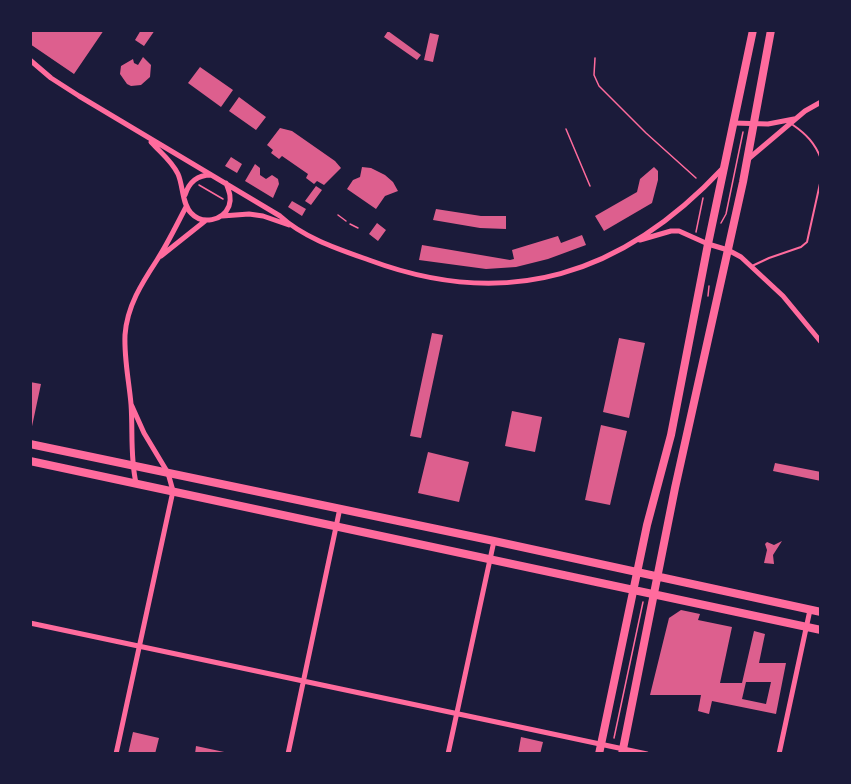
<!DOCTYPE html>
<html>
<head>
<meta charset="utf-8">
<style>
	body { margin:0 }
	#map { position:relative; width:851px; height:784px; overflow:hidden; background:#1b1b3a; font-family:Manrope,sans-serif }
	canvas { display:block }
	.frame { position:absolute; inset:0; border:32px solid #1b1b3a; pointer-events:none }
</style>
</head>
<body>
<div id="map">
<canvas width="851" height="784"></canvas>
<div class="frame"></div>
</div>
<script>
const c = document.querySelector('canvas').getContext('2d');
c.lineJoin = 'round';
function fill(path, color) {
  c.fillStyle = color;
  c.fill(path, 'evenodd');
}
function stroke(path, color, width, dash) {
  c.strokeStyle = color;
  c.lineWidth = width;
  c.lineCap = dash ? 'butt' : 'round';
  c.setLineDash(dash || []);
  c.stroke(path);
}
fill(new Path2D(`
	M30,30H104L74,74L30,44Z
	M141,30H155L144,46L135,40Z
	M388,31L421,55L417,60L384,37Z
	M430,33L439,35L433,62L424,60Z
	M143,57L151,65L150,77L141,85L131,86L127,84L120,74L121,66L133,59L134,63L138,65Z
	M200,67L233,90L221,107L188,83Z
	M239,97L266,117L256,130L229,111Z
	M280,128L292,131L335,161L341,168L324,185L317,181L314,184L306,178L308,174L282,156L279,159L271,153L273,150L267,145Z
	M231,157L242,164L237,173L225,166Z
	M255,164L260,168V175L266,179L272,175L278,179L279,184L273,198L245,181Z
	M362,167L371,168L385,175L393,182L398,191L385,196L376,209L347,189L353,180L360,177Z
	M654,167L658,171V180L652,203L604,231L595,216L637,192L640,179Z
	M316,186L322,190L311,205L305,201Z
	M292,201L306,209L302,216L288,207Z
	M436,209L481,216H506V229L480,228L433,220Z
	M377,223L386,230L378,241L369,234Z
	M582,235L586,245L548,259L516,267L486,269L419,260L422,245L510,260L514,259L512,250L558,236L561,243Z
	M432,333L443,335L421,438L410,436Z
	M619,338L645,343L629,418L603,412Z
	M30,382L41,384L31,431H30Z
	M512,411L542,417L535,452L505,446Z
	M601,425L627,431L610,505L585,500Z
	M428,452L469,462L459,502L418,493Z
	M775,463L821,472V481L773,471Z
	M782,541L773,555L774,564L764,563L767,550L765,544L767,542L774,545Z
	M681,610L700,614L698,620L732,627L720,683H742L754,631L765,634L759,663H786L776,714L712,701L709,714L698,711L701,695H650L669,618ZM746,682H771L766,704L742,699Z
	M133,732L159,738L155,754H128Z
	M521,737L543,742L540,754H518Z
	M196,746L229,753V754H195Z`), '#dd5f8e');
stroke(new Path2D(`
	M595,58L594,75L599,86L646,133L696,178
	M566,129L590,186
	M199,185L223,199
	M338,215L346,221
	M721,223L726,214L743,132
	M350,224L358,228
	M696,232L703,198
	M708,296L709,286
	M614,738L643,602`), '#ff6b9d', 1.5);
stroke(new Path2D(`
	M793,125C806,134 815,143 821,159
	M752,266L769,258L801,247L807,242L821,179`), '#ff6b9d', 2);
stroke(new Path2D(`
	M30,60L51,78L79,96L280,216C304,238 338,249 369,260C508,312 623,275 723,168
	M734,123L768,124L794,119
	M151,142C160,152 172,161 178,174C183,185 182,204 191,213C202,225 223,221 229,206C232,198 229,191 226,183
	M747,160L805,111L821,102
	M185,195C189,182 197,175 211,175
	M222,216L249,214L263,216L289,225
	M640,240L671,231H679L708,244L728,250L741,257L783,296L821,342
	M161,256L205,221
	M136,483C130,457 133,431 131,404C129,381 124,359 125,335C127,306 142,283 157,260C168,243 177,224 186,207
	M30,623L647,754
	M116,754L173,491L168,473L144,433L131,404
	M288,754L340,508
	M448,754L494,541
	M779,754L810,610`), '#ff6b9d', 5);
stroke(new Path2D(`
	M30,444L494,541L821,612
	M30,461L821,630
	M599,754L647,525L671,435L708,244L753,30
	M622,754L675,488L743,182L771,30`), '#ff6b9d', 8);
</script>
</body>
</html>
